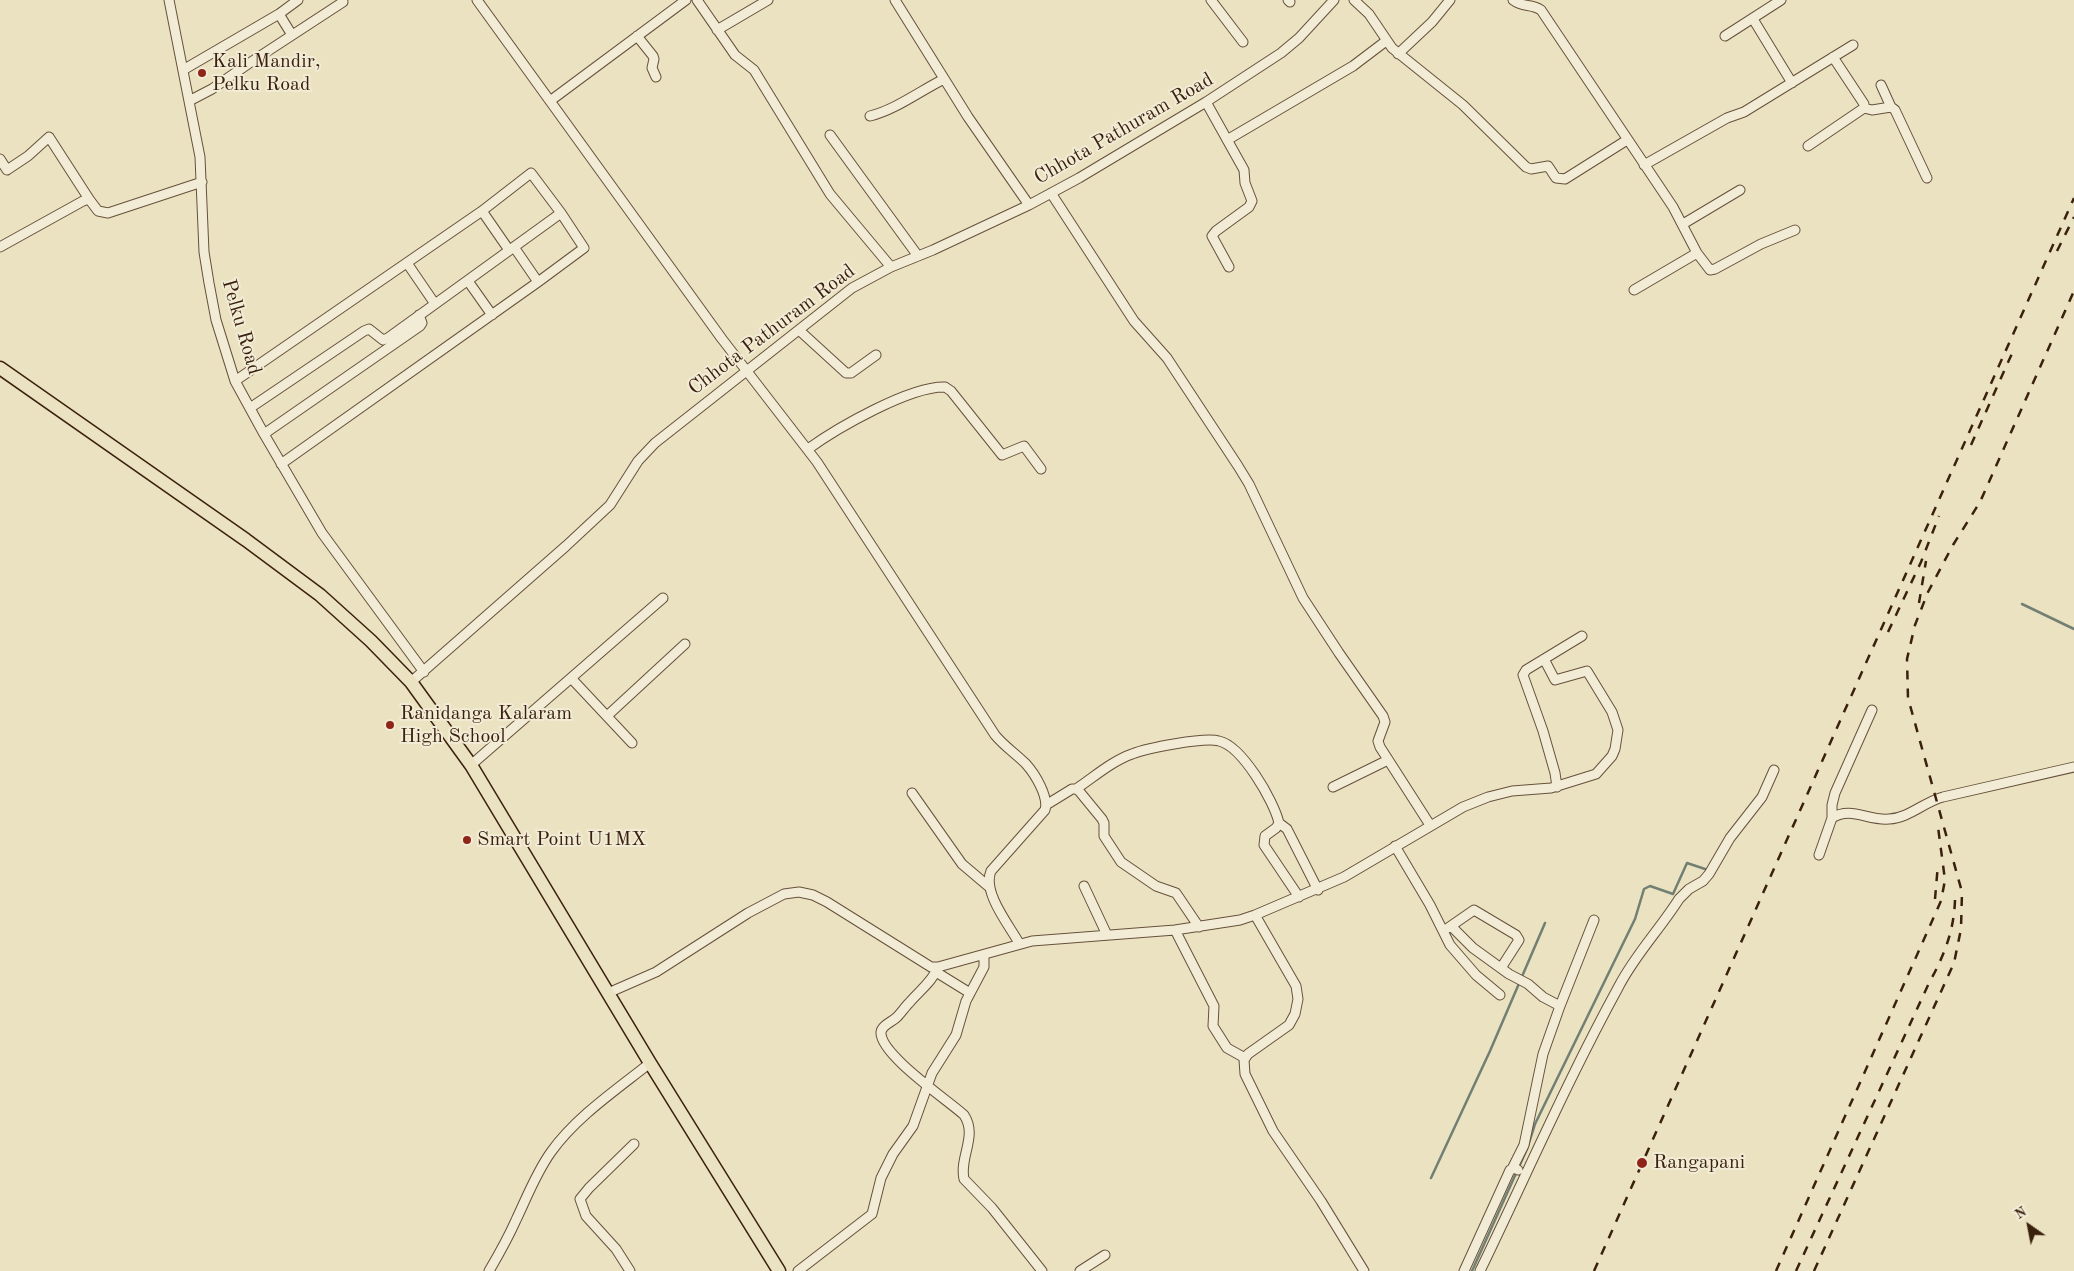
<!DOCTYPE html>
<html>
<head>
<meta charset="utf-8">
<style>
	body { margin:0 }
	#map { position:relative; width:2074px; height:1271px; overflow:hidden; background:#ebe2c1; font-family:"Old Standard TT",serif }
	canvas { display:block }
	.north { position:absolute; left:2004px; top:1201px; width:50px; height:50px; -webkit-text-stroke:4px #f2ecd7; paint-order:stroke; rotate:327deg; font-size:14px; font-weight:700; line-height:20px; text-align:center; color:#3a210e }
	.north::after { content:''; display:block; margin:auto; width:18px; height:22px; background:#3a210e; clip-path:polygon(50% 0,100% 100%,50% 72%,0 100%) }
</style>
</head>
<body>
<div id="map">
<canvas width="2074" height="1271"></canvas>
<div class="north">N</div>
</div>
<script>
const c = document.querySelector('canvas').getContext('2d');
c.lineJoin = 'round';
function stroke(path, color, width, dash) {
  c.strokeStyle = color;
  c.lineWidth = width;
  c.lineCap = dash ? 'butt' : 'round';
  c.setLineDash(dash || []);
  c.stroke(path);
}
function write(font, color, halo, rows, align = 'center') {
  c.font = font + ' "Old Standard TT",serif';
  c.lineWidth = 4;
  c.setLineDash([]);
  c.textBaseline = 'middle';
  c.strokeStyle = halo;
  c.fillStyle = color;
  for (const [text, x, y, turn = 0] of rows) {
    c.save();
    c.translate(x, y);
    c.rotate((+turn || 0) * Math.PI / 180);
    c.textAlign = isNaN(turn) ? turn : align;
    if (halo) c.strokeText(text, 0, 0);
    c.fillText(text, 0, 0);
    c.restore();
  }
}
stroke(new Path2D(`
	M2022,604L2074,629
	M1431,1178L1490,1051L1545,923
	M1472,1271L1527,1149L1535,1124L1635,919L1644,889L1650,886L1673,894L1687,863L1705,869`), '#727f73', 2.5);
const minor = new Path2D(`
	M169,0L200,157L204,252L209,283L216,320L235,381L264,434L322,533L424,672
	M477,0L722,339L817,462L995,735C1004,746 1016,754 1026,764C1035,774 1049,797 1045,810L991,871C982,892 1009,925 1019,943
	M697,0L735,55L754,70L830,194L891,267
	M895,0L968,117L1029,205
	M1211,0L1243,42
	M1288,0L1290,2
	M1354,0L1369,14L1392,48L1463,105L1526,167L1531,169L1548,166L1556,178L1565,179L1627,140
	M1513,0C1523,8 1531,3 1541,10L1673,207L1697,253L1710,270L1715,269L1761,244L1795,230
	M279,14L292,35
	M1753,19L1792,83
	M717,30L768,0
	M637,36L653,56L654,59L652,68L656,77
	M1725,36L1781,0
	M1398,54L1432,22L1450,0
	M183,70L279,14L298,0
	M1881,85L1891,107
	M189,101L212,89L248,64L343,2
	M550,101L686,0
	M1206,102L1244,170L1245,183L1252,201L1249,207L1216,231L1212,236L1229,267
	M1864,108L1872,110L1891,107L1895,110L1927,178
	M870,116C895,110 920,91 944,79
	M830,135L918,256
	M1227,140L1353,66L1386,41
	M1808,146L1864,108V104L1833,57
	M0,159L7,170L28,156L49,137L89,199
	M1644,165L1727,118L1744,112L1853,45
	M1051,193L1134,321L1167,358L1238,466L1249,484L1303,598L1339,653L1383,716L1385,722L1378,741L1380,747L1430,825
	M482,211L509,250
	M1683,224L1740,190
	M0,247L83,201L89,199L98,211L108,213L202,182
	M514,247L538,282
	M407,263L435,304
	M468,281L492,315
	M1634,290L1697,253
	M800,331L846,373H851L876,355
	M235,381L482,211L531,173L561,213
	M250,408L364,331L369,329L383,340L388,338L561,213L584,248L538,282L281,464
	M264,434L420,326L422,323L419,315
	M808,449C837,428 910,386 945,387L951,391L1002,455L1024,446L1041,469
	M571,678L632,743
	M411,682L566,546L610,505L638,461L655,443L852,288L891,267L933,250L1029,205L1079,178L1206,102L1281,53L1299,38L1334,0
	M607,716L685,644
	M471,765L663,598
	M1333,787L1388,760
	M1557,787L1555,773L1543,731L1523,675L1526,670L1582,636
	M1076,789C1094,777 1112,761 1132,754C1147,748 1204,737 1219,741C1242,746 1274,801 1279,823L1276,828L1265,836L1264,845L1299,897
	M912,793L962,864L988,886
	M1046,805L1072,789H1076L1079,791L1102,819L1104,823V836L1121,862L1156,886L1176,893L1199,927
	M1832,818C1851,806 1868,821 1889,819C1909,818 1924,802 1943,797L2074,767
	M1279,823L1287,829L1318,890
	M1395,846L1430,905L1450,945L1476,975L1500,995
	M1819,855L1832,818V805L1835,793L1872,710
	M1084,886L1107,935
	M1451,926L1473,948L1509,974L1528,984L1543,997L1560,1006
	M1448,928L1474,910L1516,935L1519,940L1501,968
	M1175,930L1214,1006L1213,1026L1227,1048L1245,1058
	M938,967C933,981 919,991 909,1003C905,1007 901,1013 897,1017C892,1022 882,1025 881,1032C879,1054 949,1101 964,1115C978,1136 959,1157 964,1179L992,1208L1042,1271
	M936,972L970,993
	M608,993L656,972L748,913L784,894L799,892L813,895L827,902L931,967H938L1032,941L1175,930L1240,920L1255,915
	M1512,1169L1524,1145L1543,1054L1560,1006L1594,920
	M489,1271C499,1254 508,1238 516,1220C527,1197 536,1173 551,1152C576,1117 616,1090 650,1063
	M630,1271L616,1249L586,1216L580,1199L589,1188L634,1144
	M798,1271L872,1214L881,1178L893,1154L913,1126L932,1073L956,1035L966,1001L984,967V955
	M1080,1271L1105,1255
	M1364,1271L1321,1201L1273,1131L1245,1074L1244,1060L1248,1054L1289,1025L1295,1014L1298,999L1296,986L1255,915L1344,877L1463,807L1488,797L1512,791L1551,788L1596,774L1612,756L1615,749L1618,730L1612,712L1587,671L1555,680L1544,659
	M1464,1271L1510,1170L1515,1168L1518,1170
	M1480,1271C1526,1176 1568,1079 1619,986C1635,955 1660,929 1679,899L1689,889L1703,881L1709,874L1730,838L1762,797L1774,770`);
const highway = new Path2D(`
	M0,368L246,540L320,595L371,641L411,682L471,765L650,1063L779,1271`);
stroke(minor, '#66513b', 11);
stroke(highway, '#3a210e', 15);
stroke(minor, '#f2ecd7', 9);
stroke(highway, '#ebe2c1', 12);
stroke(new Path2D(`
	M2057,251L2074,217
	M1971,445L2014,349
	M1919,603L1926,561
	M1888,632L1921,562L1939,516
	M1935,899L1938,864
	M1594,1271L2074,198
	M1776,1271L1941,901L1945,880L1938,827
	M1796,1271L1929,983C1944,956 1954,931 1955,900
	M1814,1271L1954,963L1961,929L1962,892L1908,698L1907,659L1915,625L1928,592L1953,545L1980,502L2074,291`), '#3a210e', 2.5, [9, 9]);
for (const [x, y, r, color] of [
	[202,73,5,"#8f2418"],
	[390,725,5,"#8f2418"],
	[467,840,5,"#8f2418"],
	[1642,1163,6,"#8f2418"]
]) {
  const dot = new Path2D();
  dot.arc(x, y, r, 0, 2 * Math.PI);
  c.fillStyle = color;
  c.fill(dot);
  stroke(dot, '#f2ecd7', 2);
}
write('20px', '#3a210e', '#f2ecd7', [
	["Kali Mandir,",212,62],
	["Pelku Road",212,85],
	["Ranidanga Kalaram",400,714],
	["High School",400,737],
	["Smart Point U1MX",477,840],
	["Rangapani",1653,1163]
], 'left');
write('20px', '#3a210e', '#f2ecd7', [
	["Chhota Pathuram Road",1124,129,-30],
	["Pelku Road",241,327,74],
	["Chhota Pathuram Road",772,330,-37]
]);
</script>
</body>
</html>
